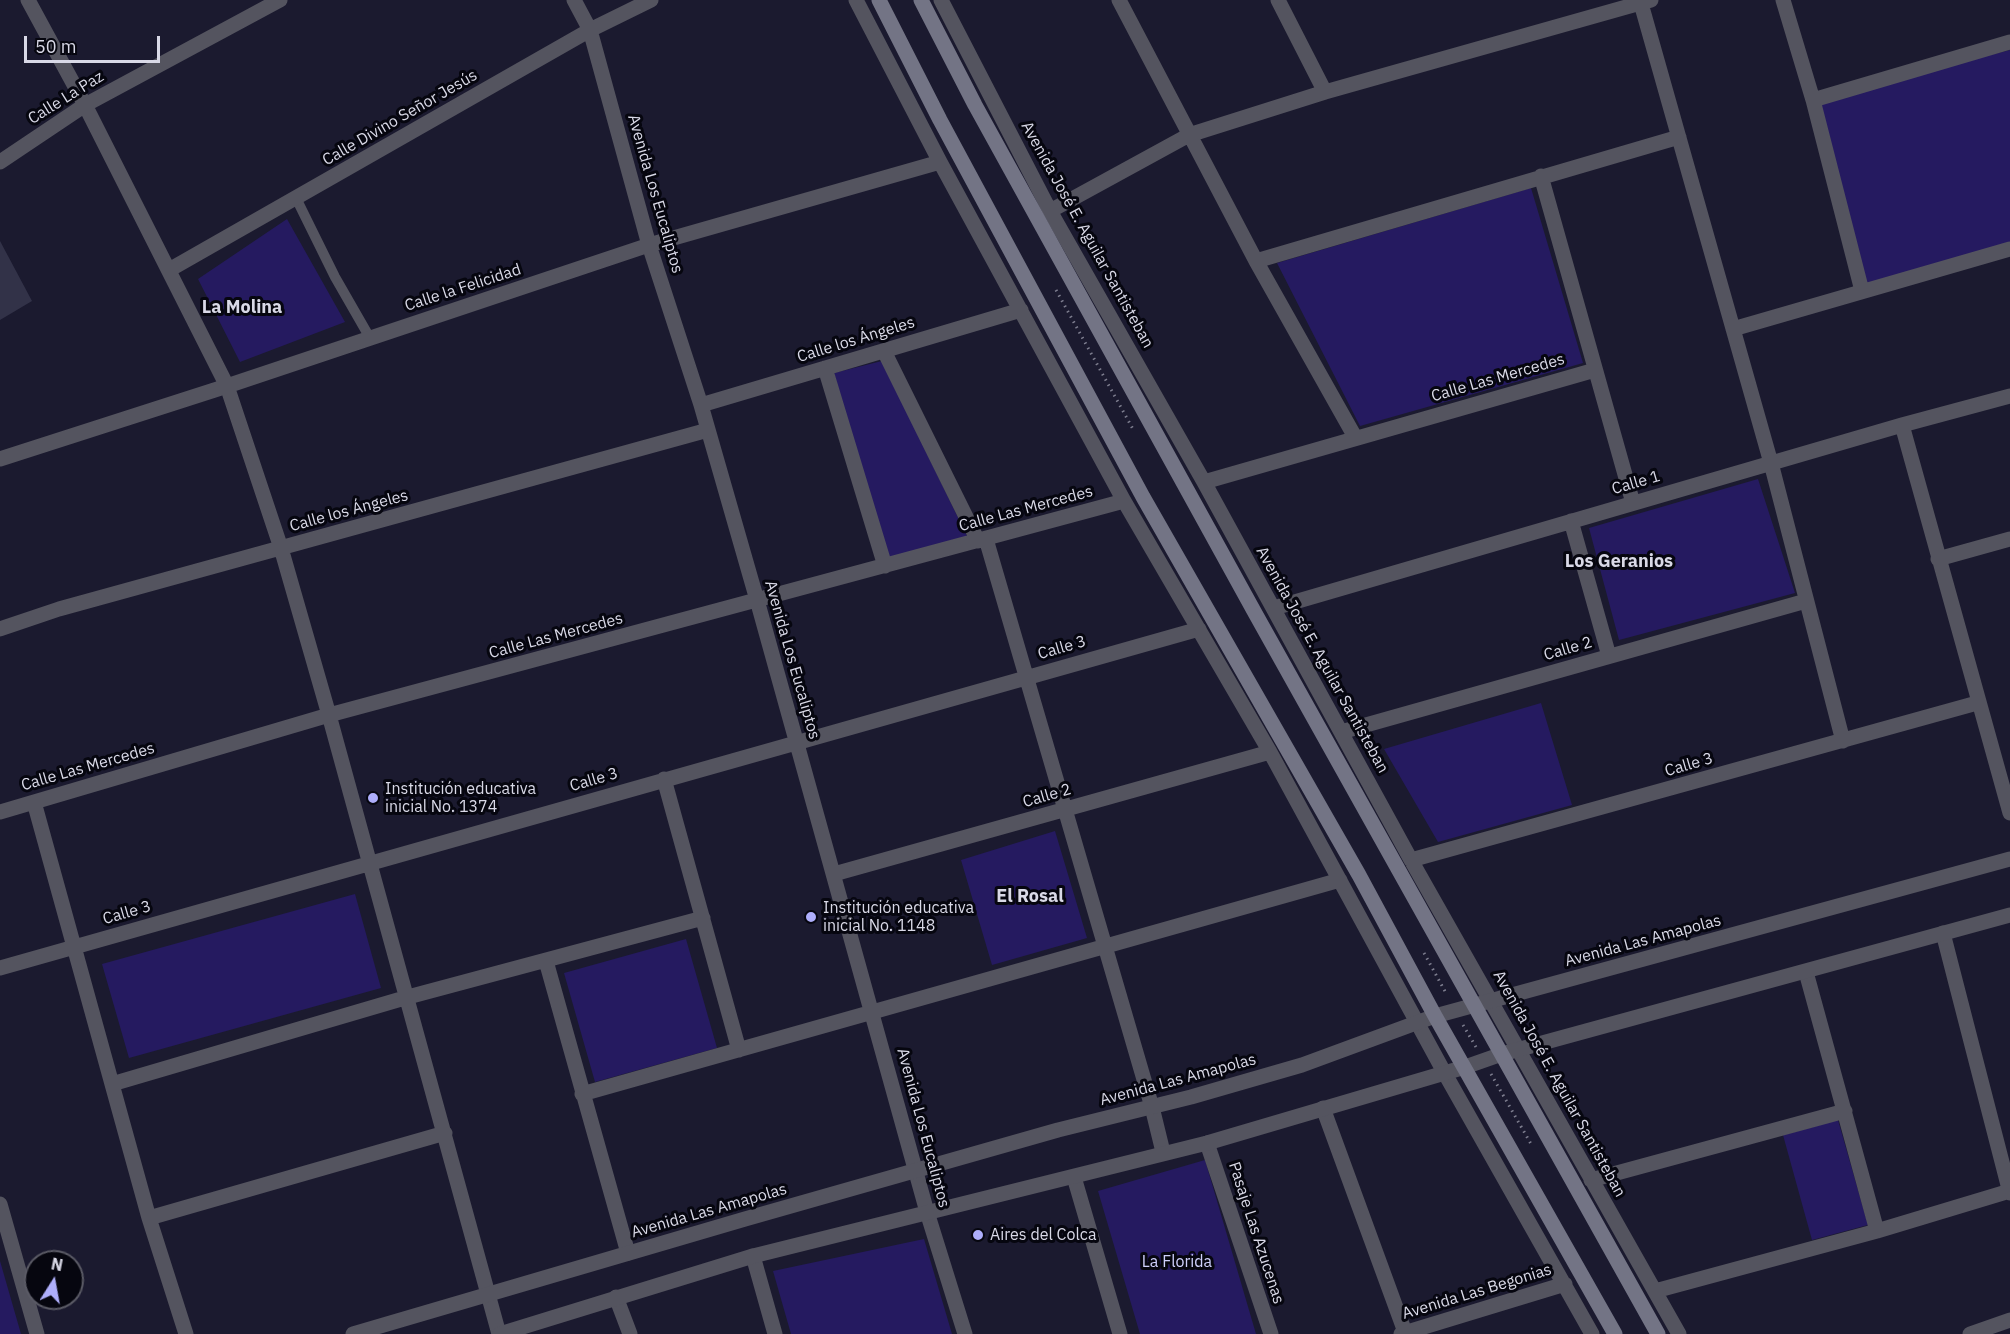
<!DOCTYPE html>
<html>
<head>
<meta charset="utf-8">
<style>
	body { margin:0 }
	#map { position:relative; width:2010px; height:1334px; overflow:hidden; background:#1b1a2f; font-family:"IBM Plex Sans",sans-serif }
	canvas { display:block }
	.north { position:absolute; left:24px; top:1250px; width:60px; height:60px; box-sizing:border-box; background:#06060f; border:2px solid #5a5a65; border-radius:50%; rotate:11deg; font-size:16px; font-weight:700; line-height:24px; text-align:center; color:#d9d9e7 }
	.north::after { content:''; display:block; margin:auto; width:21px; height:27px; background:#aeaefb; clip-path:polygon(50% 0,100% 100%,50% 72%,0 100%) }
	.scale { position:absolute; left:24px; top:36px; width:136px; height:27px; box-sizing:border-box; border:3px solid #d9d9e7; border-top:0; padding-left:8px; font-size:18px; line-height:21px; white-space:nowrap; color:#d9d9e7; -webkit-text-stroke:4px #06060f; paint-order:stroke }
</style>
</head>
<body>
<div id="map">
<canvas width="2010" height="1334"></canvas>
<div class="north">N</div>
<div class="scale">50 m</div>
</div>
<script>
const c = document.querySelector('canvas').getContext('2d');
c.lineJoin = 'round';
function fill(path, color) {
  c.fillStyle = color;
  c.fill(path, 'evenodd');
}
function stroke(path, color, width, dash) {
  c.strokeStyle = color;
  c.lineWidth = width;
  c.lineCap = dash ? 'butt' : 'round';
  c.setLineDash(dash || []);
  c.stroke(path);
}
function write(font, color, halo, rows, align = 'center') {
  c.font = font + ' "IBM Plex Sans",sans-serif';
  c.lineWidth = 6;
  c.setLineDash([]);
  c.textBaseline = 'middle';
  c.strokeStyle = halo;
  c.fillStyle = color;
  for (const [text, x, y, turn = 0] of rows) {
    c.save();
    c.translate(x, y);
    c.rotate((+turn || 0) * Math.PI / 180);
    c.textAlign = isNaN(turn) ? turn : align;
    if (halo) c.strokeText(text, 0, 0);
    c.fillText(text, 0, 0);
    c.restore();
  }
}
fill(new Path2D(`
	M2010,50V249L1862,291L1813,100Z
	M1531,188L1583,363L1360,426L1277,263Z
	M287,219L345,322L240,362L198,279Z
	M882,361L968,538L883,559L834,373Z
	M1758,479L1795,593L1619,640L1589,528Z
	M1541,703L1572,805L1438,842L1384,749Z
	M1055,831L1087,938L992,965L961,860Z
	M355,894L381,988L129,1058L102,964Z
	M686,939L717,1048L595,1082L564,973Z
	M1838,1120L1868,1225L1812,1240L1783,1135Z
	M1205,1160L1256,1334H1140L1098,1191Z
	M924,1239L952,1334H791L773,1271Z
	M0,1261L21,1334H0Z`), '#251a60');
fill(new Path2D(`
	M0,241L32,301L0,320Z`), '#323248');
stroke(new Path2D(`
	M1056,290L1134,431
	M1424,953L1447,995
	M1463,1025L1476,1047
	M1491,1074L1531,1144`), '#7e7e8f', 3, [1.5, 4.5]);
stroke(new Path2D(`
	M296,198L335,277L370,338`), '#54545f', 10);
stroke(new Path2D(`
	M28,0L85,105L227,386L281,548L329,715L499,1334
	M574,0L590,30L649,245L701,405L757,600L927,1212L965,1334
	M856,0L940,162L1124,501L1270,752L1444,1072L1592,1334
	M941,0L1050,211L1204,482L1411,860L1679,1334
	M1119,0L1256,261L1355,437
	M1278,0L1325,92
	M1640,0L1771,463L1843,741
	M1783,0L1813,100L1862,291
	M1813,100L2010,42
	M0,162L85,105L280,0
	M1541,176L1633,503
	M1050,211L1189,135L1325,92L1651,0
	M1256,261L1679,137
	M169,270L590,30L651,0
	M1733,329L2010,249
	M884,351L978,541
	M825,368L885,566
	M701,405L1021,310
	M1902,425L2010,813
	M0,459L227,386L649,245L940,162
	M1204,482L1595,370
	M1571,521L1609,656
	M986,539L1152,1107L1163,1152
	M1938,559L2010,539
	M1274,608L1902,425L2010,396
	M0,629L59,609L708,430
	M1341,732L1806,601
	M664,779L739,1050
	M34,802L149,1218L186,1334
	M0,812L329,715L1124,501
	M1411,860L1977,703
	M834,874L1270,752
	M1943,933L2010,1193
	M546,961L628,1253
	M0,968L1199,629
	M1806,972L1877,1231
	M112,1084L408,997L703,918
	M582,1094L1340,880
	M1323,1108L1405,1332
	M1207,1143L1271,1334
	M1074,1177L1120,1334
	M1591,1180L1845,1111
	M0,1204L37,1334
	M149,1218L445,1133
	M753,1256L775,1334
	M1655,1291L1877,1231L2010,1191
	M616,1297L630,1334
	M1401,1334L1565,1284
	M1970,1334L2010,1320`), '#54545f', 15);
stroke(new Path2D(`
	M353,1334L745,1219L1058,1130L1191,1097L1302,1065L1435,1016L2010,859
	M500,1334L753,1256L1207,1143L1465,1067L1502,1054L2010,915`), '#54545f', 15);
stroke(new Path2D(`
	M879,0L940,120L1143,497L1359,875L1435,1016L1615,1334
	M921,0L975,105L1255,613L1658,1334`), '#737485', 15);
for (const [x, y, r, color] of [
	[373,798,6,"#aeaefb"],
	[811,917,6,"#aeaefb"],
	[978,1235,6,"#aeaefb"]
]) {
  const dot = new Path2D();
  dot.arc(x, y, r, 0, 2 * Math.PI);
  c.fillStyle = color;
  c.fill(dot);
  stroke(dot, '#06060f', 2);
}
write('16px', '#d9d9e7', '#06060f', [
	["Calle La Paz",66,98,-32],
	["Calle Divino Señor Jesús",400,118,-30],
	["Avenida Los Eucaliptos",655,194,74],
	["Avenida José E. Aguilar Santisteban",1087,235,61],
	["Calle la Felicidad",463,288,-18],
	["Calle los Ángeles",856,340,-17],
	["Calle Las Mercedes",1498,378,-16],
	["Calle 1",1636,483,-16],
	["Calle Las Mercedes",1026,509,-15],
	["Calle los Ángeles",349,511,-15],
	["Calle Las Mercedes",556,636,-15],
	["Calle 3",1062,648,-16],
	["Calle 2",1568,649,-16],
	["Avenida Los Eucaliptos",792,660,74],
	["Avenida José E. Aguilar Santisteban",1322,660,61],
	["Calle 3",1689,765,-16],
	["Calle Las Mercedes",88,767,-16],
	["Calle 3",594,780,-16],
	["Calle 2",1047,796,-16],
	["Calle 3",127,913,-16],
	["Avenida Las Amapolas",1643,941,-15],
	["Avenida Las Amapolas",1178,1080,-15],
	["Avenida José E. Aguilar Santisteban",1559,1084,61],
	["Avenida Los Eucaliptos",923,1128,75],
	["Avenida Las Amapolas",709,1211,-16],
	["Pasaje Las Azucenas",1256,1233,72],
	["Avenida Las Begonias",1477,1292,-17]
]);
write('16px', '#d9d9e7', '#06060f', [
	["Institución educativa",385,789],
	["inicial No. 1374",385,807],
	["Institución educativa",823,908],
	["inicial No. 1148",823,926],
	["Aires del Colca",990,1235]
], 'left');
write('16px', '#cfd0fc', '#06060f', [
	["La Florida",1177,1262]
]);
write('bold 18px', '#d9d9e7', '#06060f', [
	["La Molina",242,308],
	["Los Geranios",1619,562],
	["El Rosal",1030,897]
]);
</script>
</body>
</html>
